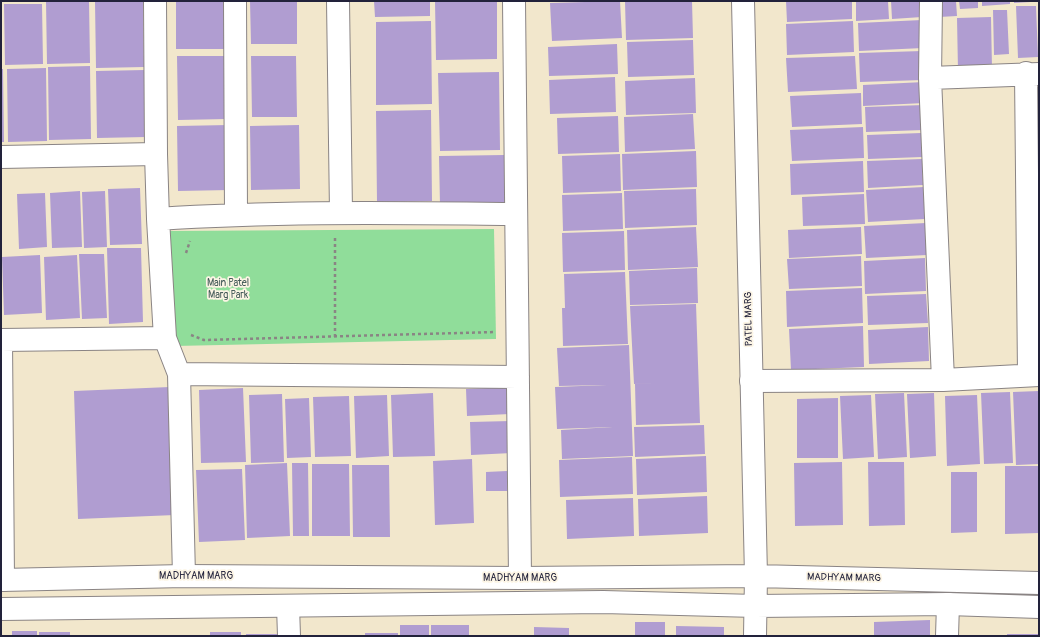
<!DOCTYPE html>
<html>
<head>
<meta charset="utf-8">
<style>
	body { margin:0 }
	#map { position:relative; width:1040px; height:637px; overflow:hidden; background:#f2e7cc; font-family:Pangolin,sans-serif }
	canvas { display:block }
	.frame { position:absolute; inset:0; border:2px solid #22223b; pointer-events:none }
</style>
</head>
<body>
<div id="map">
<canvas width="1040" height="637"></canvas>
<div class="frame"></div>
</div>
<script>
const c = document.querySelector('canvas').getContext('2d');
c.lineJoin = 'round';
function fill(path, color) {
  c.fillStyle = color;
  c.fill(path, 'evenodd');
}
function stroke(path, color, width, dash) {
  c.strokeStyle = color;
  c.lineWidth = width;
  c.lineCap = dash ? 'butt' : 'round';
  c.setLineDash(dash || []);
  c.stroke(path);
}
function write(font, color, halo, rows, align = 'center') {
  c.font = font + ' Pangolin,sans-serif';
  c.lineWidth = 3.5;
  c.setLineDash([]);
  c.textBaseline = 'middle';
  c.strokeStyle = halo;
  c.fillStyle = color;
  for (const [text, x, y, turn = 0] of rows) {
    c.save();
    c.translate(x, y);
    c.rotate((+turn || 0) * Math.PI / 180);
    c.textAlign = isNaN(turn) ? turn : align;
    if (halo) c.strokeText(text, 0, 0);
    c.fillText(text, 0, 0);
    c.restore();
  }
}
fill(new Path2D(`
	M494,229L496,339L175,346L167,231Z`), '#90dd9a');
fill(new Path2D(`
	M46,1H89L90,63L47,64Z
	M143,1L144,67L96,68L95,2Z
	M176,1H225V49H176Z
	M250,1H297V44H251Z
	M374,1H430V16L375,17Z
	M435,1H497V59L436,60Z
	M620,1L622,38L552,41L550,3Z
	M625,1H692L693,38L626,40Z
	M786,1H852V19L787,22Z
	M856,1H888L889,19L856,21Z
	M891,1H921L922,17L892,19Z
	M938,1H956L957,16L939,17Z
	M959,1H978V8L960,9Z
	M982,1H1010V4L982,6Z
	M1014,1H1031V2L1014,3Z
	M4,4H42L43,64L5,65Z
	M1016,6H1036L1038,57L1018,58Z
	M993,10H1007L1009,54L994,55Z
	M991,17L992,69L958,71L957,18Z
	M922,20L923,48L859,51L858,23Z
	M431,21L432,104L376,105V22Z
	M853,21L854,52L787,55L786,24Z
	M693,40L694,75L628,77L627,42Z
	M617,44L618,74L549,76L548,47Z
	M922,51L923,80L860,82L859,53Z
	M177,56H227V119L178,120Z
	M251,56H296L297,117H252Z
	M855,56L857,89L788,92L786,58Z
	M90,66L91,139L49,140L48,67Z
	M46,68L47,141L8,142L7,69Z
	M1,69H3L4,142H1Z
	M145,70L146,137L97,138L96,71Z
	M499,72L500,150L440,151L438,73Z
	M615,77L616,112L550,114L549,80Z
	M695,78L696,113L626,115L625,81Z
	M924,82V103L863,106V85Z
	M861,93L862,124L792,127L790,96Z
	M924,105V130L866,132L865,107Z
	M431,110L432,201L377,202L376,111Z
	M693,114L695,149L625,152L624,117Z
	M618,116L619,152L558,154L557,118Z
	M229,125L230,190L178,191L177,126Z
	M299,125L300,189L251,190L250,126Z
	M863,127L864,158L792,161L790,130Z
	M921,133L922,157L868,159L867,135Z
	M696,151L697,187L623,190L622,154Z
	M620,154L621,191L563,193L562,156Z
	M504,155L505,204L440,205L439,156Z
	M922,159L923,185L868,188L867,161Z
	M863,161L864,192L791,195L790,164Z
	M924,187L925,219L868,222L866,190Z
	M140,188L142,244L110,245L108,189Z
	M696,189L697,225L625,228L624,191Z
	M80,191L82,247L52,248L50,193Z
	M105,191L107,247L84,248L82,192Z
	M45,193L47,247L19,249L17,194Z
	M622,193L623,229L563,231L562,195Z
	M864,194L865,224L803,226L802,197Z
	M926,223L927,255L866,258L864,226Z
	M696,227L698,267L628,270L627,230Z
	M861,227L862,254L789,258L788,230Z
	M624,231L625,270L563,272L562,233Z
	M107,248H141L143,322L109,324Z
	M79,254H104L107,318L82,319Z
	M40,255L42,313L4,315L2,257Z
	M77,255L80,318L46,320L44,257Z
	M861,256L862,286L789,289L787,259Z
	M925,258L926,291L865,294L864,261Z
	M697,268L698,303L630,305L629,271Z
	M625,272L628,344L563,346L562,308H565L564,274Z
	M862,288L863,323L787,327L786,291Z
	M926,294L928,323L868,325L867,296Z
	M696,304L700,423L636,425L635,384L677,382L634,384L630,306Z
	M863,326L864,367L791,370L789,329Z
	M928,327L929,361L869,364L868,330Z
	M629,345L633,456L562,459L561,430L613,427L557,429L555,387L607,385L559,386L557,348Z
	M170,387L175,515L78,519L74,391Z
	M509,387L510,414L467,416L466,389Z
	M243,388L246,462L201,463L199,390Z
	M1039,391V464L1016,465L1013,392Z
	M1010,392L1013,463L984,464L981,393Z
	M433,393L435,456L393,457L391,395Z
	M904,393L907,457L878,459L875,394Z
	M934,393L936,456L910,458L907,394Z
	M282,394L284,462L251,463L249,395Z
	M387,395L389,456L356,458L354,396Z
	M871,395L874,457L843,459L840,396Z
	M977,395L980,464L947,466L945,396Z
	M349,396L351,456L315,457L313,397Z
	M309,398L311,457L287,458L285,399Z
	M838,398V458H797V399Z
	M511,421L512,453L471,455L470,422Z
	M704,425L705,454L635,457L634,427Z
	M706,456L707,492L637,495L636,459Z
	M632,457L633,494L560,497L559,460Z
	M472,459L474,523L435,525L433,461Z
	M842,462L843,525L795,526L794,463Z
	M868,462H904L905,525L869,526Z
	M287,463L290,536L247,538L245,465Z
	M292,463H308L309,536H293Z
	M312,464H349L350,536H312Z
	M352,465H389L390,537H353Z
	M1005,466H1039V533L1005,534Z
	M242,469L245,540L199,542L196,470Z
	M507,471V491H486V472Z
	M951,472H977V532L951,533Z
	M707,496L708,533L639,536L638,499Z
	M633,498L634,536L567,539L566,500Z
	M930,620V636H874V622Z
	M635,622H665V636H635Z
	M400,625H429V636H400Z
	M431,625H469V636H431Z
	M676,626L724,627V636H676Z
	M534,627L569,628V636H534Z
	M12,631H37V636H12Z
	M39,632H70V636H39Z
	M210,632H241V636H210Z
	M365,633H398V636H365Z
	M246,634H284V636H246Z
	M1007,634H1039V636H1007Z`), '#b09dd1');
const street = new Path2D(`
	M155,1L156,154L158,219L165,338L179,374L184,576
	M235,1L236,214
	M338,1L341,212
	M514,1L520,578
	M1026,73L1029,375
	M930,78L931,1
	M1,157L156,154
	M158,219C278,211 397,213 516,214
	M1,340L3,580
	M1,340L165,338
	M179,374L518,377
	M943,380L930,78L1039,74
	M751,381L943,380L1039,375
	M288,606L289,636
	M947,636L948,604`);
const secondary = new Path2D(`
	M743,1L756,576L755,636
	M1,580L184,576L520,578L756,576L1039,583
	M1,609L603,602L756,606L948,604L1039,607`);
stroke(street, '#8a8484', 24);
stroke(secondary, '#8a8484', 24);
stroke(new Path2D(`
	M186,253L190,241
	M191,335L204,340L495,332
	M335,337V237`), '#8a8484', 2.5, [3, 3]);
stroke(street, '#fff', 22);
stroke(secondary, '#fff', 22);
write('10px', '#435a58', '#fcf5e5', [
	["Main Patel",228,283],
	["Marg Park",228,295]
]);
write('10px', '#22223b', '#fcf5e5', [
	["PATEL MARG",749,319,-91],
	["MADHYAM MARG",196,576],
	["MADHYAM MARG",520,578],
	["MADHYAM MARG",844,578,1]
]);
</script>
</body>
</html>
